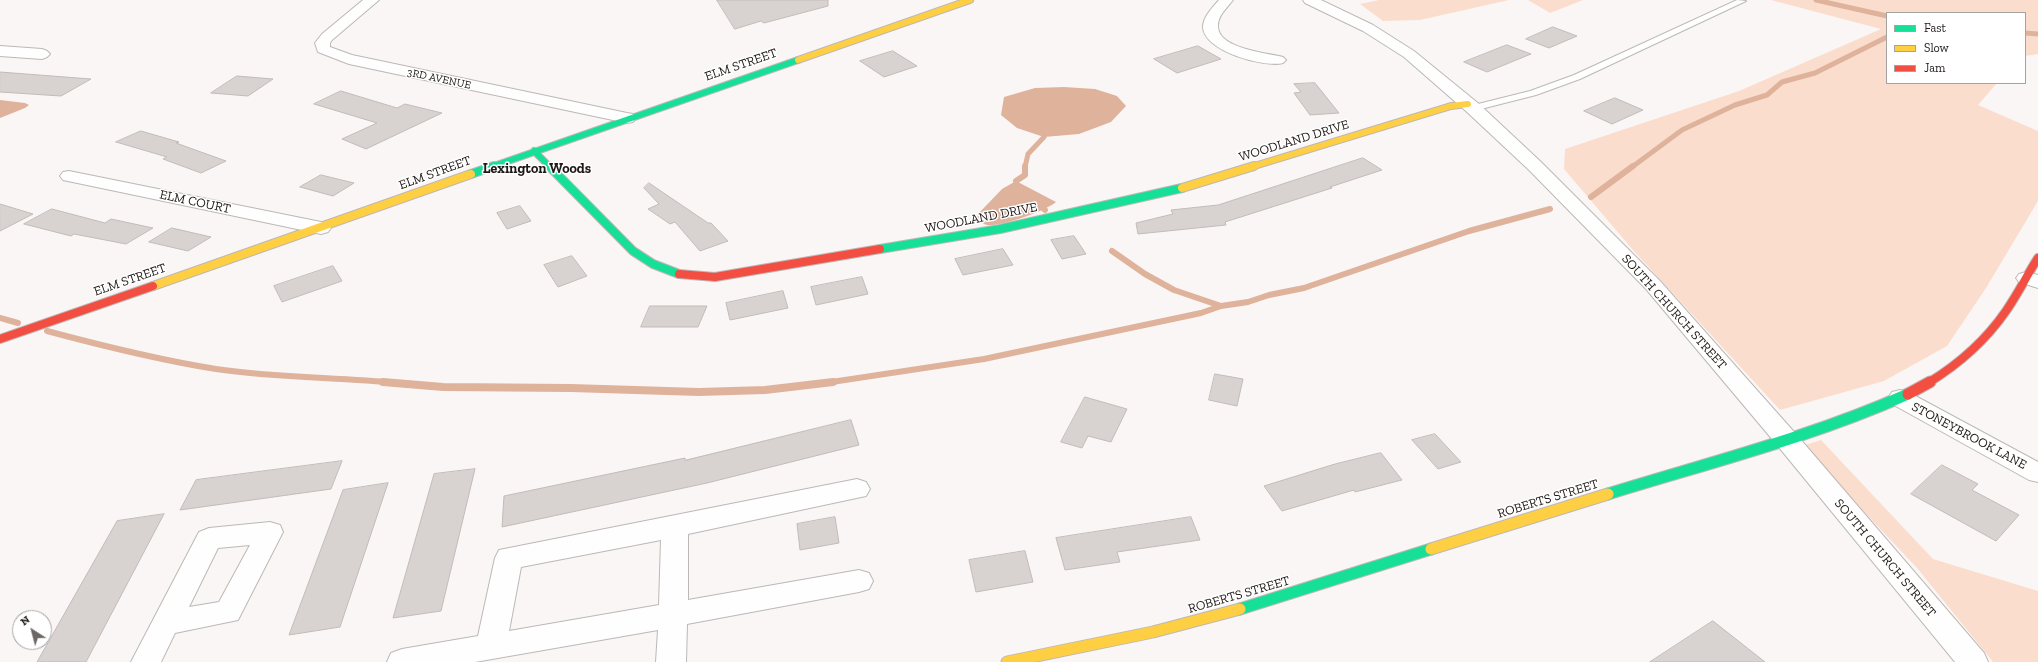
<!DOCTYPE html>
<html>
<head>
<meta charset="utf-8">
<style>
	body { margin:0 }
	#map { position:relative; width:2038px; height:662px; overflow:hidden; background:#faf6f5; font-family:"Zilla Slab",serif }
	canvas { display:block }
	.legend { position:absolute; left:1886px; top:12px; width:140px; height:72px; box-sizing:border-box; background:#fff; border:1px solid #a5a3a2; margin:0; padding:5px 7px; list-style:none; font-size:12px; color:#1f1916 }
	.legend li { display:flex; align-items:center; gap:8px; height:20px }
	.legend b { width:20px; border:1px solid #a5a3a2 }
	.north { position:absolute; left:12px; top:610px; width:40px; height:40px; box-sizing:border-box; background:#fff; border:1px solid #a5a3a2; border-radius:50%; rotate:324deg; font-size:11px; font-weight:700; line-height:16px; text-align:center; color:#1f1916 }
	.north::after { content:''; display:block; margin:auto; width:14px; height:18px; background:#6c6664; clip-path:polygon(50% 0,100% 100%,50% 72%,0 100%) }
</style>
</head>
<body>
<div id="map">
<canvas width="2038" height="662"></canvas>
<ul class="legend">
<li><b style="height:5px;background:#16e098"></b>Fast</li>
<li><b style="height:5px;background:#ffcf43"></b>Slow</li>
<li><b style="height:5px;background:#f24e42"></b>Jam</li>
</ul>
<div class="north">N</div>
</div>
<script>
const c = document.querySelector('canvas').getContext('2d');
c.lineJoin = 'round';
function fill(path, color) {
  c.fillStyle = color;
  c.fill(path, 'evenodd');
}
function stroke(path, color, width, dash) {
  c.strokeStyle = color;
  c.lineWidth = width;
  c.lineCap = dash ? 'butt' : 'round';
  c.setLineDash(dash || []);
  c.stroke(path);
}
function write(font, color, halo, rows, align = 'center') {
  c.font = font + ' "Zilla Slab",serif';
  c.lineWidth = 3;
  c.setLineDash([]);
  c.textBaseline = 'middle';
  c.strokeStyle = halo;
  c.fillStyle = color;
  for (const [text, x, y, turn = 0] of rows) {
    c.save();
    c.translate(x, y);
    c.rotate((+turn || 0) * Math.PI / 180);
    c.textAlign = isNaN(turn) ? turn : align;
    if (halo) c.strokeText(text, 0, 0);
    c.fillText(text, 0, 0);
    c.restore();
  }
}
fill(new Path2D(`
	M1379,0H1509L1420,20L1383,21L1360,4Z
	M1528,0H1583L1550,13Z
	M1771,0H2038V54L2025,56V13H1887V83H1997L1978,105L2038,131V201L1986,288L1947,346L1884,381L1780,410L1633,250L1564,169L1565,149L1739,91L1881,29Z
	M1821,440L1933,559L2038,591V662H1993L1917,568L1802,446Z`), '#fbddce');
fill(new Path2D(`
	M1064,87L1095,89L1117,96L1126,106L1111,122L1079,134L1044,137L1017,128L1001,115L1004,97L1035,88Z
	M0,100L25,103L29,105L25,108L0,118Z
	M1016,181L1056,202C1045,211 1001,227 987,225C983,224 980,221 977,217L979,213L1002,189Z`), '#dfb29b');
stroke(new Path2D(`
	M1816,0L1887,16
	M2025,33L2038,34
	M1025,167L1028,154L1044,137
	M1632,167L1682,130L1735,105L1767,95L1782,82L1815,73L1887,37`), '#dfb29b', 5);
stroke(new Path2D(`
	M1016,181L1025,175V166
	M1591,197L1633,166
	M1043,208L1045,210
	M1112,251L1145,274L1174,290L1221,306
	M0,318L18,323
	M47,331C103,346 159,360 216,369C276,378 337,377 398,383
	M825,383L984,359L1201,313L1221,306L1248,302L1269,295L1304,288L1469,231L1550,209`), '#dfb29b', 6);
stroke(new Path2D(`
	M383,382L443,387L571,388L699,392L765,390L833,382`), '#dfb29b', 8);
const building = new Path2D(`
	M717,0H828V6L764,23L761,21L735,29Z
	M1553,27L1577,36L1549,48L1526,39Z
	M1507,45L1531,54L1487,72L1464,62Z
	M1198,46L1221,59L1177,73L1154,59Z
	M893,51L917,66L884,77L860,61Z
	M0,72L91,79L61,96L0,92Z
	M237,76L273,79L248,96L211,93Z
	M1315,83L1339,113L1310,115L1294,93L1301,92L1294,84Z
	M341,91L397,108L405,104L442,113L366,149L342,139L377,123L314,104Z
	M1615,98L1643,110L1612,124L1584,111Z
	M141,131L179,142L176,143L226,161L201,173L163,159L167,157L116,142Z
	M1363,158L1382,170L1330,187L1332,188L1225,222L1226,225L1138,234L1136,223L1173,214L1171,210L1218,205Z
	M321,175L354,183L333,196L300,187Z
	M649,183L708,223H711L728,241L700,251L675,222L670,224L648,209L659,204L644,188Z
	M0,204L33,214L0,231Z
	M520,206L531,221L507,229L497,213Z
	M52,209L105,223L111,219L153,228L126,244L74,234L71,236L24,224Z
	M172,228L211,237L188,251L149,242Z
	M1074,236L1086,254L1062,259L1051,240Z
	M1003,249L1013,265L963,275L955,259Z
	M572,256L587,276L558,287L544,265Z
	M333,266L342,281L282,302L274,286Z
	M862,277L868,294L816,305L811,287Z
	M783,291L788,308L730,320L726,303Z
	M650,306H707L698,327H641Z
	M1215,374L1243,379L1237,406L1209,400Z
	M1085,397L1127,409L1111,442L1088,436L1082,448L1061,442Z
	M851,420L859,445L707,483L502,527L504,496L685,458V460Z
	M1435,434L1461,462L1438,469L1412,440Z
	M1381,453L1402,480L1355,492L1354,490L1282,511L1264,486L1335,464Z
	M342,461L331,489L180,510L196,480Z
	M1942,465L1978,484L1972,490L2019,515L1996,541L1911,494Z
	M475,469L441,611L393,618L434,474Z
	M388,483L340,627L289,635L343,490Z
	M164,514L86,662H37L117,521Z
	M835,517L839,543L800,550L797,524Z
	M1191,517L1200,540L1117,552L1120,562L1065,570L1056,538Z
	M1025,551L1033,582L976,592L969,560Z
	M1713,621L1765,662H1650Z`);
fill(building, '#d8d3d1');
stroke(building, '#c1bcba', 1);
const lane = new Path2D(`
	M1737,0L1746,1L1580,79L1536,95L1473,111L1468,108L1470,106L1530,91L1574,75Z`);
const street = new Path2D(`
	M363,0H379L332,40L330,43V47L352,55L627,113L633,114L635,118L633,122L627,123L349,64L318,52L315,43L322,34Z
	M1219,0H1233C1227,8 1217,16 1218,27C1219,49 1268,53 1283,57L1286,60L1283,63C1265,68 1202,51 1203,26C1204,16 1212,8 1219,0Z
	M1303,0H1321L1373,25L1414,51L1479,104L1541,162L1660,281L1795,433L1984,653L1988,662H1955L1777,445L1646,289L1529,170L1467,112L1404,57L1363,31L1305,3Z
	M0,46L42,49L47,51L50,54L47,57L42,59L0,56Z
	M69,171L321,222L328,224L331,228L328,232L321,234L63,180L60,176L63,172Z
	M2026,272L2038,275V288L2019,282L2016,278L2019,274Z
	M1900,390L1908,392L2038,462V482L2029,480L1892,404L1888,398L1892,392Z
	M857,479L866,482L870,489L866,496L688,534V600L859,570L869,573L873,581L869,589L859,592L687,624L686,662H656L658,630L475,662H387L391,653L402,649L478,636L495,558L499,550ZM661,540L659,605L509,631L521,567Z
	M270,522L280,525L283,532L238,620L175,633L161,662H131L199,532L209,528ZM250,545L219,602L189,607L218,548Z`);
const fastFar2 = new Path2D(`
	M534,151L550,167
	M491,167L798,60`);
const fastFar1 = new Path2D(`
	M549,166L633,251L653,264L679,274
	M471,174L494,166
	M880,249L1000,229L1182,188`);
const fast = new Path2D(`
	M1608,494C1708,463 1812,437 1908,394
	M1240,609L1431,549`);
const slowFar2 = new Path2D(`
	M798,60L970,0
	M1251,167L1451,106L1468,104`);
const slowFar1 = new Path2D(`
	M1182,188L1254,166
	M153,286L471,174`);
const slow = new Path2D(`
	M1431,549L1608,494
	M1007,662L1153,632L1240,609`);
const jamFar1 = new Path2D(`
	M679,274L715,277L880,249
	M0,339L153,286
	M1928,383C1959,364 1986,340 2006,311C2018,294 2027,275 2038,258`);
const jam = new Path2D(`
	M1908,394L1930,382`);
stroke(lane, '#bcb8b6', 2);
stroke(street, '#bcb8b6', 2);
stroke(fastFar2, '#bcb8b6', 8);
stroke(fastFar1, '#bcb8b6', 10);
stroke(fast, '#bcb8b6', 13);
stroke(slowFar2, '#bcb8b6', 8);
stroke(slowFar1, '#bcb8b6', 10);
stroke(slow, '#bcb8b6', 13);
stroke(jamFar1, '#bcb8b6', 10);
stroke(jam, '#bcb8b6', 13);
fill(lane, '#fefefe');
fill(street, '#fefefe');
stroke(fastFar2, '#16e098', 6);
stroke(fastFar1, '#16e098', 8);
stroke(fast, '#16e098', 11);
stroke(slowFar2, '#ffcf43', 6);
stroke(slowFar1, '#ffcf43', 8);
stroke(slow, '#ffcf43', 11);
stroke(jamFar1, '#f24e42', 8);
stroke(jam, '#f24e42', 11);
write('11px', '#1f1916', '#fff', [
	["3RD AVENUE",439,79,12]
]);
write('13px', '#1f1916', '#fff', [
	["ELM STREET",741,65,-19],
	["WOODLAND DRIVE",1294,141,-17],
	["ELM STREET",435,173,-20],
	["ELM COURT",195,202,12],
	["WOODLAND DRIVE",981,218,-11],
	["ELM STREET",130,280,-19],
	["SOUTH CHURCH STREET",1674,312,48],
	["STONEYBROOK LANE",1969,436,28],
	["ROBERTS STREET",1548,499,-17],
	["SOUTH CHURCH STREET",1885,558,50],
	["ROBERTS STREET",1239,595,-16]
]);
write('bold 14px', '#1f1916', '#fff', [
	["Lexington Woods",537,169]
]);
</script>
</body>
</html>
